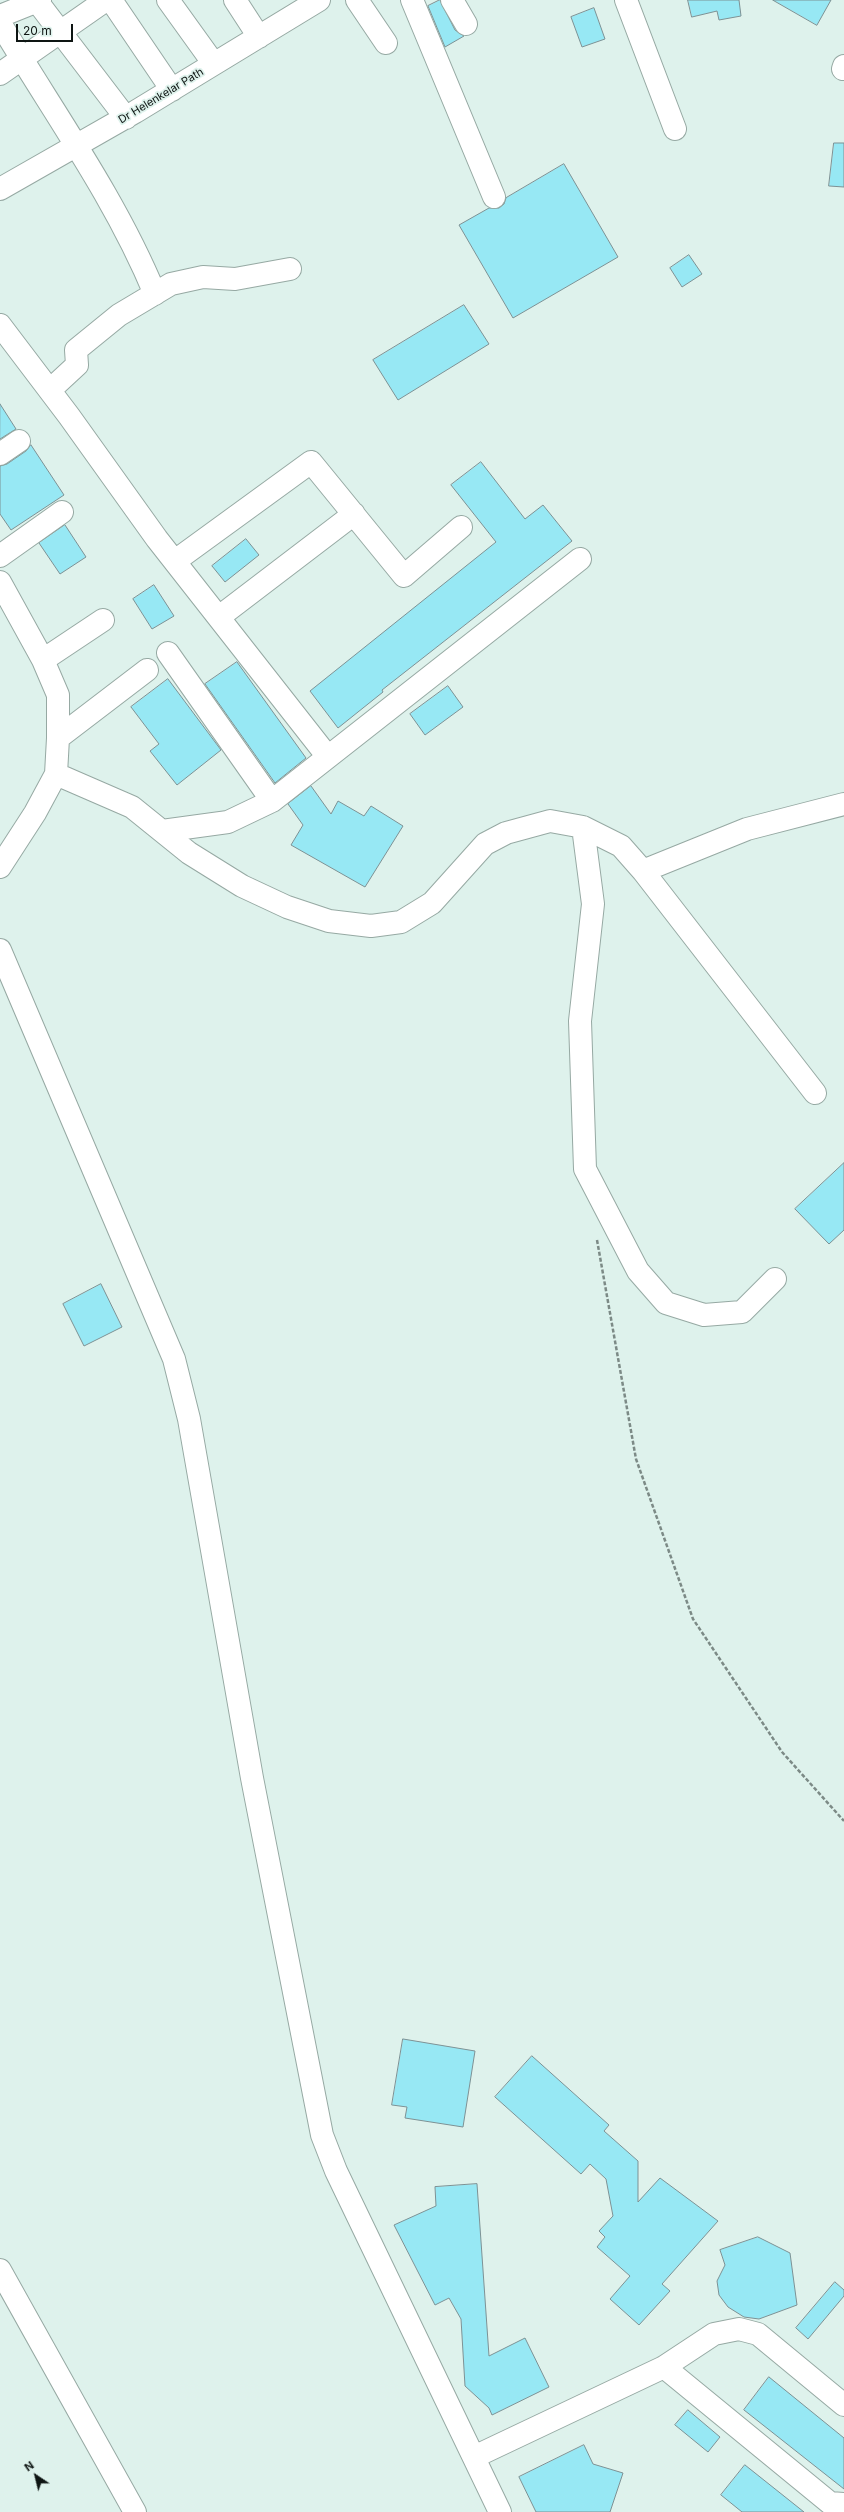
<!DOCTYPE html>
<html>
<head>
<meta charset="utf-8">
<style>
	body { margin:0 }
	#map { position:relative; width:844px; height:2512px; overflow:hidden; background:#def2ec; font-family:Inter,sans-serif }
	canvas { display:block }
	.north { position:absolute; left:16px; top:2456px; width:40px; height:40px; -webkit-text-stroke:3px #def2ec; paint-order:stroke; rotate:325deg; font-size:11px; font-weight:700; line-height:16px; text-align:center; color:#0e1513 }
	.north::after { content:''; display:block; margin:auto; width:14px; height:18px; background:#0e1513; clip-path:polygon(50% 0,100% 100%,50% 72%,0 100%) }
	.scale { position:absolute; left:16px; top:24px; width:57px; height:18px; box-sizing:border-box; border:2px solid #0e1513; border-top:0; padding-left:5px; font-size:12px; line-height:14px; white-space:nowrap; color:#0e1513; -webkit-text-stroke:3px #def2ec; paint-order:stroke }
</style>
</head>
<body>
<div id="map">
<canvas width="844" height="2512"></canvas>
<div class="north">N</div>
<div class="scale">20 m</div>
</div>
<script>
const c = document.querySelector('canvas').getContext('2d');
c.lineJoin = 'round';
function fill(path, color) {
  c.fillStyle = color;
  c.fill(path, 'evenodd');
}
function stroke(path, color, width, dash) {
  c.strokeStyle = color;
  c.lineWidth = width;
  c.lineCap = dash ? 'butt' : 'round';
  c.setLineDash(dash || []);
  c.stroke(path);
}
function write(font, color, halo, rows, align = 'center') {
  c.font = font + ' Inter,sans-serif';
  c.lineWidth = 3.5;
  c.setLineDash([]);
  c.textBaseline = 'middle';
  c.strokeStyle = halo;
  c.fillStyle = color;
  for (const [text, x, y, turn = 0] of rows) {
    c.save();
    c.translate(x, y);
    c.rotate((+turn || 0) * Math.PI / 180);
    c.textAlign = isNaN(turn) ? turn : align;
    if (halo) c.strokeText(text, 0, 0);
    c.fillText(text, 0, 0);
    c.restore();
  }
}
const building = new Path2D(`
	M440,0L455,30L464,36L445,47L428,6Z
	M688,0H739L741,16L719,20L717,11L692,17Z
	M773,0H831L817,25Z
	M594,8L605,39L582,47L571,17Z
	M834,143H844V187L829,186Z
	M564,164L618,257L513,318L459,225L489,208H499L504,204L506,198Z
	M689,255L702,274L682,287L670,268Z
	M464,305L489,344L398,400L373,360Z
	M0,404L16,429L0,439Z
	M31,445L64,495L11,530L0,514V466L7,464L26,451Z
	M481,462L525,519L543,505L572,541L382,690L383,692L338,728L310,691L496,542L451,485Z
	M65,525L86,557L60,574L39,543Z
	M246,539L259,555L225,582L212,566Z
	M154,585L174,616L152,629L133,599Z
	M237,662L306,758L275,783L205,684Z
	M168,679L221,750L177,785L150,751L159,744L131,707Z
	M448,686L463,707L425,735L410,714Z
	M311,786L331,814L338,801L364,816L371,806L403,826L365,887L291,845L303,825L288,804Z
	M844,1163V1230L829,1244L795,1209Z
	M101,1284L122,1327L84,1346L63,1304Z
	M403,2039L475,2051L463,2127L405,2118L407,2107L392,2105Z
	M532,2056L609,2125L604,2131L638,2161V2202L660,2178L718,2221L662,2284L670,2291L639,2325L610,2299L630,2276L597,2247L605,2237L599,2231L613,2216L606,2179L590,2164L581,2174L495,2097Z
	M477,2184L489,2356L525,2338L549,2387L492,2415L489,2408L465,2386L461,2319L449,2298L435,2305L394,2225L436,2206L435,2187Z
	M758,2237L790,2253L797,2305L759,2319L744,2317L728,2307L719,2295L717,2281L725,2265L720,2250Z
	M835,2282L844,2290V2296L808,2339L796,2328Z
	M769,2377L844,2438V2489L744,2410Z
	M688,2410L720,2437L708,2452L675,2425Z
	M584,2445L593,2464L623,2473L610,2512H536L519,2477Z
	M745,2465L804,2512H742L721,2495Z`);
fill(building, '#97e8f4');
stroke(building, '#7d9194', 1);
const minor = new Path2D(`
	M36,0L126,118
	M111,0L172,90
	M168,0L214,64
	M235,0L259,37
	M357,0L386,43
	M412,0L494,197
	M452,0L466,24
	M626,0L675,129
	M0,16L40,0
	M0,23C53,112 115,197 155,294
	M843,69L844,66
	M0,74L106,0
	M0,189L135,112L319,0
	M0,325L69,416L157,539L328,757
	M50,390L77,365L76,350L119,315L171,284L203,277L235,279L290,269
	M0,454L19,441
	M0,556L62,512
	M175,561L311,462L404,576L461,527
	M0,582L43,660L58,695V738L56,774L35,813L0,867
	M219,617L354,514
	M168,653L272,801
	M43,660L103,620
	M58,738L147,670
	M56,774L132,807L189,853L242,886L287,907L329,921L371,926L401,922L432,903L485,844L506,833L550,821L583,827L621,846L643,871L815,1093
	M583,827L593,904L580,1021L585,1169L638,1271L666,1303L704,1315L742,1312L775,1279
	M162,831L228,822L272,801L580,559
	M643,871L747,829L844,804
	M0,950L174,1359L189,1419L252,1778L322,2135L336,2171L500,2512
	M0,2270L135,2512
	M664,2367L830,2503L844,2504
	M474,2457L664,2367L714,2334L739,2329L758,2334L844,2405`);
stroke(minor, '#96a9a3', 24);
stroke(new Path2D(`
	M597,1240L636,1459L693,1619L782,1752L844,1821`), '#7c8a86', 2.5, [4, 2]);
stroke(minor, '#fff', 22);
write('11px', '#0e1513', '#def2ec', [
	["Dr Helenkelar Path",161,96,-31]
]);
</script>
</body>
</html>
